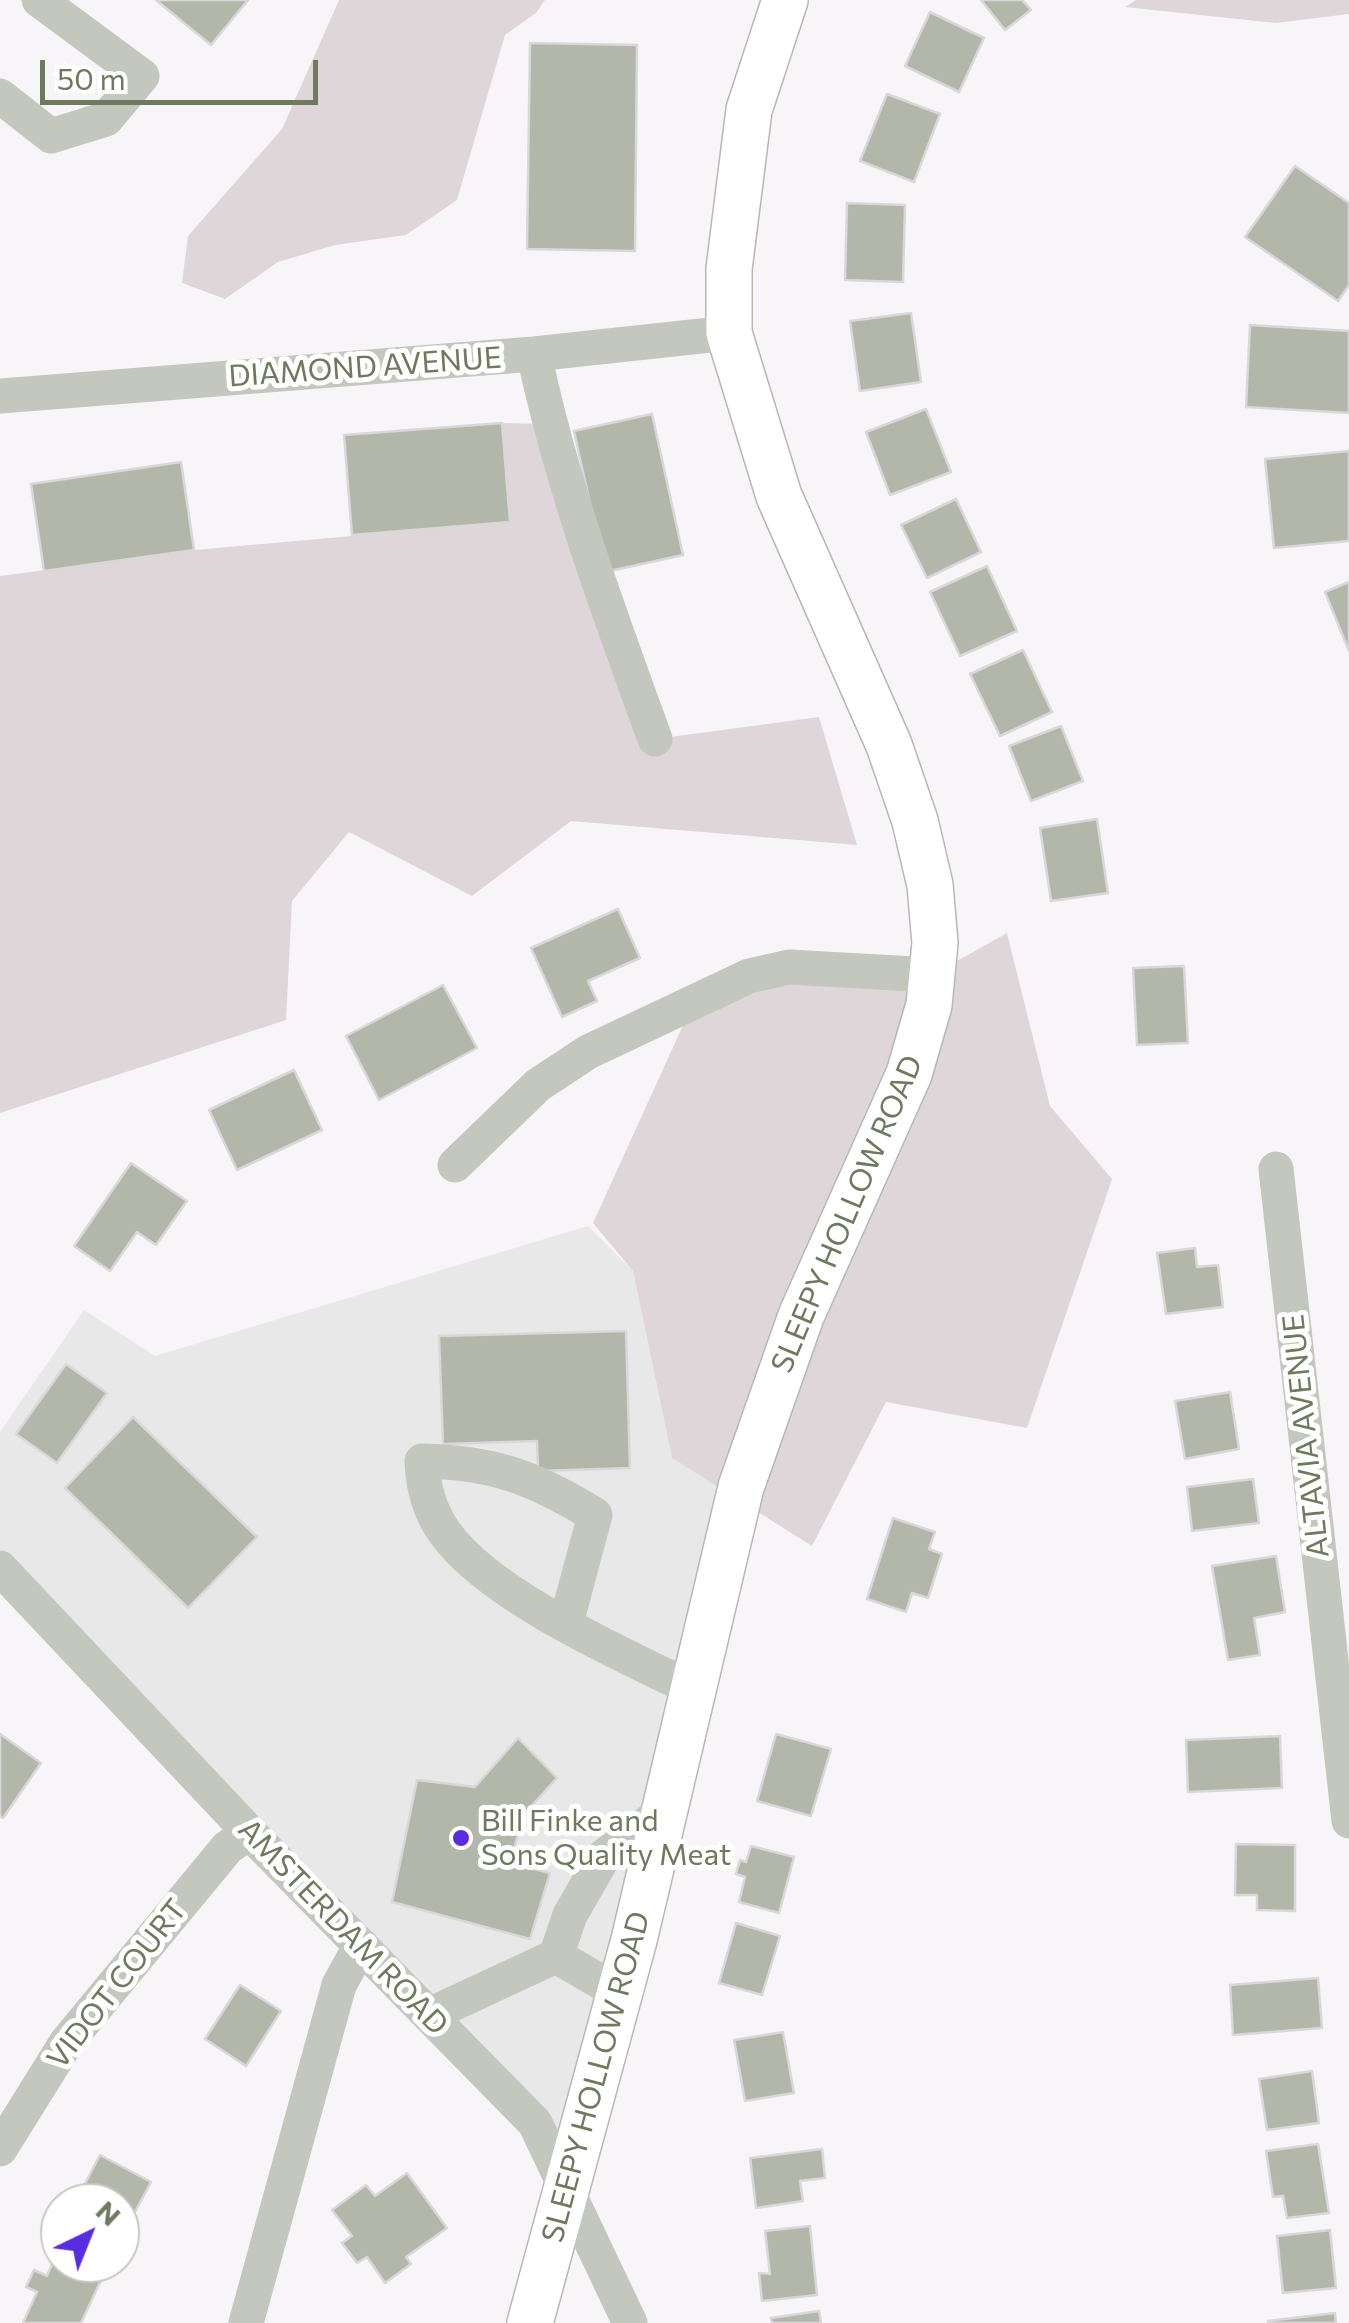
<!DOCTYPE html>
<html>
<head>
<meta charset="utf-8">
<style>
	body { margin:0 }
	#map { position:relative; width:1349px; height:2323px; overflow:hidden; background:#f8f5f8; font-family:Commissioner,sans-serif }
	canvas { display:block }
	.north { position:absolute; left:40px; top:2183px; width:100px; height:100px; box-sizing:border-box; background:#fff; border:2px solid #c5c9bf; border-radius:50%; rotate:43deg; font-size:28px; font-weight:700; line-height:40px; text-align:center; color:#6e795e }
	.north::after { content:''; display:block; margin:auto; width:35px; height:45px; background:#582ce1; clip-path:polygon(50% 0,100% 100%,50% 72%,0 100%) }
	.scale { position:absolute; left:40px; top:60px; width:278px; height:45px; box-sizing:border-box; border:5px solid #6e795e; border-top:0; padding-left:12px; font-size:30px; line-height:35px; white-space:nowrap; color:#6e795e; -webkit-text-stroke:8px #fff; paint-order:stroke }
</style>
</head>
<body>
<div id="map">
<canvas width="1349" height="2323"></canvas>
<div class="north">N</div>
<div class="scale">50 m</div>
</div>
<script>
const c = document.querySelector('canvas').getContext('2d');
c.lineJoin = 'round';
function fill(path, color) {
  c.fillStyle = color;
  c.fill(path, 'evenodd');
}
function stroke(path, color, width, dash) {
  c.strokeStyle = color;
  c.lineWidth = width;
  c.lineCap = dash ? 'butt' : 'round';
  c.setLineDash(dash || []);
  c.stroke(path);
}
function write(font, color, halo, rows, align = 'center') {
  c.font = font + ' Commissioner,sans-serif';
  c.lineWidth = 10;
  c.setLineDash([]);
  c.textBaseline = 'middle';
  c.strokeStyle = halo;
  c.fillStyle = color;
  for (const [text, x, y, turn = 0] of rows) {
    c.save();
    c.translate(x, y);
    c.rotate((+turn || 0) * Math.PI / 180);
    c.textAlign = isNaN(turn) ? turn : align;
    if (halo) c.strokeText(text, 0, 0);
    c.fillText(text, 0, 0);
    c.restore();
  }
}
fill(new Path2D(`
	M588,1226L633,1271L672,1458L738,1498L568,2186L535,2123L0,1568V1432L84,1310L155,1356Z`), '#e9e8e8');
fill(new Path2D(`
	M339,0H545L536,13L505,35L457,200L406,235L335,245L278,262L225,299L182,283L188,236L282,129Z
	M1136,0H1349V14L1276,23L1125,7Z
	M502,423L549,424L655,739L819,717L857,845L571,821L472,896L349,832L292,901L286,1020L0,1113V576L194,550L510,522Z
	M1007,933L1050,1106L1112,1179L1027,1428L886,1402L812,1546L672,1458L633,1271L593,1223L695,999L749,976L932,975Z`), '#dfd6d9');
const building = new Path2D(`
	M156,0H248L211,45Z
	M981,0H1022L1031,10L1005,30Z
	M930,12L984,38L959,92L905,66Z
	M530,43L637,45L635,251L527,249Z
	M887,94L940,114L914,182L860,161Z
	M1295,166L1349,203V285L1338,301L1245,237Z
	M847,203L905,205L903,282L845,280Z
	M911,313L921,382L860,391L850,321Z
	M1250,325L1349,331V413L1246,407Z
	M926,409L951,472L890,495L866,432Z
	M652,414L683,555L605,572L574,431Z
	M502,423L510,522L352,535L344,435Z
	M1349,451V541L1274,548L1265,459Z
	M181,462L194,550L44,571L31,484Z
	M956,499L981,552L927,578L901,525Z
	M987,566L1017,631L960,656L930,592Z
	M1349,582V651L1325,592Z
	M1023,650L1052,712L1000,736L970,674Z
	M1061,726L1083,781L1031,801L1009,746Z
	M1097,819L1108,893L1051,901L1040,828Z
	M618,909L640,958L588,981L597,1001L562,1017L531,948Z
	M1184,966L1188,1043L1137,1045L1133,968Z
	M443,985L477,1048L379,1100L346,1036Z
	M294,1070L322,1130L237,1170L209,1110Z
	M131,1163L187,1201L156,1245L137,1232L110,1271L74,1246Z
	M1195,1248L1197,1267L1218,1265L1223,1307L1166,1314L1157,1253Z
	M626,1331L630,1468L538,1471L537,1441L443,1444L439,1336Z
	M66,1364L107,1393L57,1463L16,1434Z
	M1230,1392L1239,1449L1185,1459L1175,1401Z
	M133,1417L257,1537L188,1608L65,1488Z
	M1253,1479L1259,1523L1192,1531L1187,1487Z
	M893,1518L935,1532L929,1549L942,1554L928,1598L912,1593L906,1612L867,1599Z
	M1276,1556L1285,1612L1254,1618L1260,1655L1228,1660L1212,1566Z
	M0,1734L41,1763L3,1818L0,1816Z
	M776,1734L831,1749L811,1816L757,1801Z
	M1280,1736L1282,1788L1188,1792L1186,1740Z
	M518,1738L557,1778L524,1814L510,1863L550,1873L530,1939L392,1902L417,1780L475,1787Z
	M1236,1844L1295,1845V1911L1257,1910V1895H1235Z
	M751,1846L794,1857L779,1913L739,1902L745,1877L736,1874L740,1860L746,1862Z
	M736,1923L780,1936L762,1995L719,1983Z
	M1318,1978L1322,2028L1233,2035L1230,1985Z
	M240,1985L281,2011L246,2066L205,2039Z
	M783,2032L794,2093L745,2101L734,2040Z
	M1312,2071L1319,2123L1267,2130L1259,2079Z
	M1318,2144L1329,2213L1287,2218L1283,2196L1273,2197L1266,2151Z
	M822,2149L825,2178L800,2181L803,2201L756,2208L750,2158Z
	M100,2155L151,2182L120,2240V2203H75Z
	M407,2173L447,2228L406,2257L411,2264L385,2283L367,2257L357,2263L342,2243L352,2236L332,2210L366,2185L375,2196Z
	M810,2226L817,2295L762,2301L759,2273L770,2274L765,2231Z
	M1330,2230L1336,2288L1283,2293L1277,2236Z
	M56,2255L60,2263H74L103,2276L81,2323H23L37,2292L26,2287L34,2270L47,2276Z
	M819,2311L821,2323H772L771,2318Z
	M1335,2313L1336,2323H1268V2321Z`);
fill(building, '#b2b7aa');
stroke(building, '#d9d7d9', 2.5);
const major = new Path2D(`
	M530,2323L634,1940L741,1487L801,1316L909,1074L929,1005L935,943L930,885L915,821L889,745L779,496L729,333V269L749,110L785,0`);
stroke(major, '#b5b9b0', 48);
stroke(new Path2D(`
	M0,96L51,136L106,119L142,76L39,0
	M534,354C562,487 609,612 655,739
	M0,396L534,354L729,333
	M455,1165L538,1085L588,1052L749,976L789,967L932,975
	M1276,1169L1349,1821
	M0,1568L249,1832L535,2123L630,2323
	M566,1623L595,1515C535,1478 493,1462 422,1461C423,1488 429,1511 445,1533C490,1596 623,1655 693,1689
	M556,1956L620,1993
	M429,2015L556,1956L570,1915L604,1856L665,1810
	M0,2149L66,2043L227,1848L249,1832
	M246,2323L339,1985L361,1945`), '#c3c7be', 35);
stroke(major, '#fff', 45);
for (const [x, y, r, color] of [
	[461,1838,10,"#582ce1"]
]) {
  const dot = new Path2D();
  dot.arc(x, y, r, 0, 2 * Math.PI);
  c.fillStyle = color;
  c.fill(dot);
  stroke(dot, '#fff', 4);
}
write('30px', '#6e795e', '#fff', [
	["DIAMOND AVENUE",365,367,-4],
	["SLEEPY HOLLOW ROAD",847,1214,-67],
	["ALTAVIA AVENUE",1306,1436,-96],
	["AMSTERDAM ROAD",343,1927,46],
	["VIDOT COURT",117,1984,-52],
	["SLEEPY HOLLOW ROAD",596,2077,-75]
]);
write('30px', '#6e795e', '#fff', [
	["Bill Finke and",481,1821],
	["Sons Quality Meat",481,1855]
], 'left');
</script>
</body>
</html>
